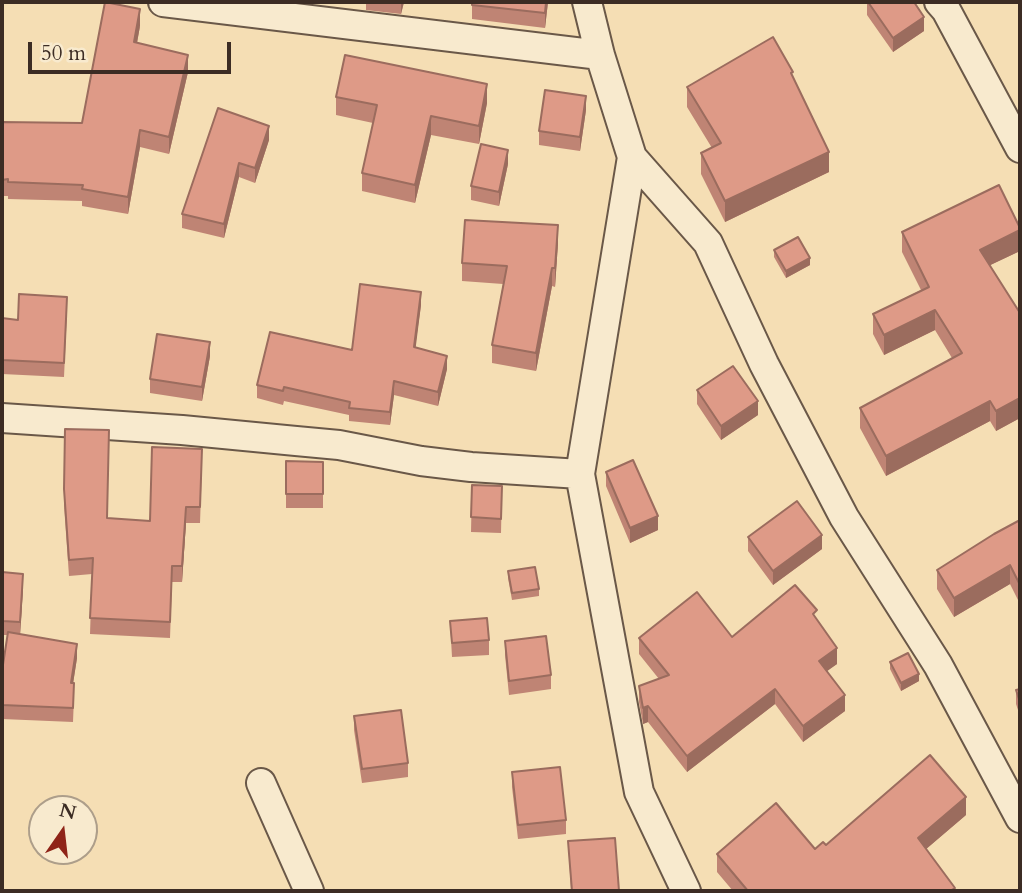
<!DOCTYPE html>
<html>
<head>
<meta charset="utf-8">
<style>
	body { margin:0 }
	#map { position:relative; width:1022px; height:893px; overflow:hidden; background:#f5deb4; font-family:Cardo,serif }
	canvas { display:block }
	.frame { position:absolute; inset:0; border:4px solid #3c2c24; pointer-events:none }
	.north { position:absolute; left:28px; top:795px; width:70px; height:70px; box-sizing:border-box; background:#f8eace; border:2px solid #ad9e8a; border-radius:50%; rotate:14deg; font-size:19px; font-weight:700; line-height:28px; text-align:center; color:#3c2c24 }
	.north::after { content:''; display:block; margin:auto; width:24px; height:32px; background:#8f2418; clip-path:polygon(50% 0,100% 100%,50% 72%,0 100%) }
	.scale { position:absolute; left:28px; top:42px; width:203px; height:32px; box-sizing:border-box; border:4px solid #3c2c24; border-top:0; padding-left:9px; font-size:21px; line-height:24px; white-space:nowrap; color:#3c2c24; -webkit-text-stroke:5px #f8eace; paint-order:stroke }
</style>
</head>
<body>
<div id="map">
<canvas width="1022" height="893"></canvas>
<div class="frame"></div>
<div class="north">N</div>
<div class="scale">50 m</div>
</div>
<script>
const c = document.querySelector('canvas').getContext('2d');
c.lineJoin = 'round';
function stroke(path, color, width, dash) {
  c.strokeStyle = color;
  c.lineWidth = width;
  c.lineCap = dash ? 'butt' : 'round';
  c.setLineDash(dash || []);
  c.stroke(path);
}
function fill(path, color) {
  c.fillStyle = color;
  c.fill(path, 'evenodd');
}
const minor = new Path2D(`
	M163,2L600,55
	M587,2L600,55L632,157L580,474L639,792L686,891
	M939,2L946,10L1020,148
	M632,157L708,243L764,364L844,517L938,665L1020,818
	M2,418L182,430L296,441L339,445L421,461L471,467L580,474
	M261,783L309,891`);
stroke(minor, '#6a5848', 32);
stroke(minor, '#f8eace', 28);
fill(new Path2D(`
	M366,2H404L401,14L366,10Z
	M472,2H548L545,28L472,19Z
	M867,2L924,31L893,52L867,15Z
	M140,26L137,43L188,72L169,154L140,147L128,214L82,206V201L8,199V196H2V122L82,123Z
	M793,77L829,172L725,222L701,174V153L712,148L687,107V87Z
	M336,97L487,103L479,144L431,135L415,203L362,191V173L373,123L336,115Z
	M218,108L269,140L255,183L239,177L224,238L182,228V214Z
	M586,110L580,151L539,145V131Z
	M508,164L499,206L471,200V186Z
	M1020,228V251L990,265L1020,313V418L996,431L990,421L886,476L860,428V408L952,358L935,330L884,355L873,334V314L921,290L902,252V232Z
	M558,243L555,287L552,286L536,371L492,363V345L503,284L462,281V263Z
	M774,250L810,265L786,278L774,257Z
	M421,305L415,348L447,369L438,406L394,395L390,425L349,421V415L284,401L283,405L257,398V385L352,350Z
	M67,311L64,377L2,374V318L18,320Z
	M210,356L202,401L150,393V379Z
	M697,390L758,415L721,440L697,404Z
	M65,429L107,518L150,521L202,465L200,523H186L182,582H172L170,638L90,634L92,574L69,576L64,505Z
	M286,461L323,462V508H286Z
	M606,472L658,530L630,543L606,486Z
	M472,485L502,486L501,533L471,532Z
	M1020,520V604L1010,584L954,617L937,589V570Z
	M748,537L822,549L773,585L748,551Z
	M508,571L539,589V596L512,600L508,578Z
	M2,572L23,588L20,634L77,658L73,683L74,697L73,722L2,719V671L8,635H2Z
	M817,620L837,664L826,671L845,711L803,742L775,704L687,772L648,722L643,724L639,702V686L659,679L639,654V638L732,637Z
	M450,621L489,640V655L452,657Z
	M505,641L551,675V689L509,695L505,655Z
	M890,662L919,681L901,691L890,669Z
	M1020,689V716L1016,704V690Z
	M354,716L408,763V777L362,783L354,730Z
	M512,772L566,820V834L518,839L512,787Z
	M966,815L926,849L955,891H733L717,872V854L815,849Z
	M615,838L619,891H571L568,841Z`), '#bf8474');
fill(new Path2D(`
	M401,2H404L401,14Z
	M546,2H548L545,28V13Z
	M140,9V26L134,59V42Z
	M924,17V31L893,52V38Z
	M188,55V72L169,154V137Z
	M487,84V103L479,144V126Z
	M586,96V110L580,151V137Z
	M431,116V135L415,203V185Z
	M269,126V140L255,183V168Z
	M140,130V147L128,214V197Z
	M508,150V164L499,206V192Z
	M829,152V172L725,222V201Z
	M239,163V177L224,238V224Z
	M558,225V243L555,287V268Z
	M1020,230V251L980,270V250Z
	M810,258V265L786,278V271Z
	M552,268V286L536,371V353Z
	M421,292V305L414,361V347Z
	M935,310V330L884,355V335Z
	M210,342V356L202,401V387Z
	M447,356V369L438,406V392Z
	M394,381V395L390,425V412Z
	M1020,398V418L996,431V411Z
	M758,401V415L721,440V426Z
	M990,401V421L886,476V456Z
	M186,507V523L182,582V566Z
	M658,516V530L630,543V528Z
	M822,535V549L773,585V571Z
	M1010,565V584L954,617V598Z
	M23,574V588L20,636V622Z
	M77,644V658L71,697V683Z
	M837,648V664L819,677V661Z
	M919,674V681L901,691V683Z
	M775,689V704L687,772V756Z
	M845,695V711L803,742V726Z
	M648,706V722L643,724V708Z
	M966,797V815L918,856V838Z`), '#9b6c5e');
const building = new Path2D(`
	M105,2L140,9L134,42L188,55L169,137L140,130L128,197L82,189L83,185L8,182V179L2,180V122L82,123Z
	M472,2H546L545,13L472,5Z
	M868,2H914L924,17L893,38Z
	M773,37L793,72L791,73L829,152L725,201L701,153L721,143L687,87Z
	M345,55L487,84L479,126L431,116L415,185L362,173L377,105L336,97Z
	M545,90L586,96L580,137L539,131Z
	M218,108L269,126L255,168L239,163L224,224L182,214Z
	M481,144L508,150L499,192L471,186Z
	M999,185L1020,228V230L980,250L1020,313V398L996,411L990,401L886,456L860,408L962,353L935,310L884,335L873,314L929,287L902,232Z
	M465,220L558,225L555,268H552L536,353L492,345L507,266L462,263Z
	M798,237L810,258L786,271L774,250Z
	M360,284L421,292L414,347L447,356L438,392L394,381L390,412L349,408L350,402L284,387L283,391L257,385L270,332L352,350Z
	M19,294L67,297L64,363L2,360V318L18,320Z
	M157,334L210,342L202,387L150,379Z
	M733,366L758,401L721,426L697,390Z
	M65,429L109,430L107,518L150,521L152,447L202,449L200,507H186L182,566H172L170,622L90,618L93,558L69,560L64,489Z
	M633,460L658,516L630,528L606,472Z
	M286,461L323,462V494H286Z
	M472,485L502,486L501,519L471,517Z
	M797,501L822,535L773,571L748,537Z
	M1020,520V585L1010,565L954,598L937,570L994,534Z
	M535,567L539,589L512,593L508,571Z
	M2,572L23,574L20,622L2,621Z
	M795,585L817,610L813,614L837,648L819,661L845,695L803,726L775,689L687,756L648,706L643,708L639,686L669,675L639,638L697,592L732,637Z
	M487,618L489,640L452,643L450,621Z
	M8,632L77,644L71,683H74L73,708L2,705V671Z
	M546,636L551,675L509,681L505,641Z
	M908,653L919,674L901,683L890,662Z
	M1020,689V702L1016,690Z
	M401,710L408,763L362,769L354,716Z
	M930,755L966,797L918,838L955,888L950,891H748L717,854L776,803L815,849L823,842L826,845Z
	M560,767L566,820L518,825L512,772Z
	M615,838L619,891H572L568,841Z`);
fill(building, '#de9a87');
stroke(building, '#9b6c5e', 2);
</script>
</body>
</html>
